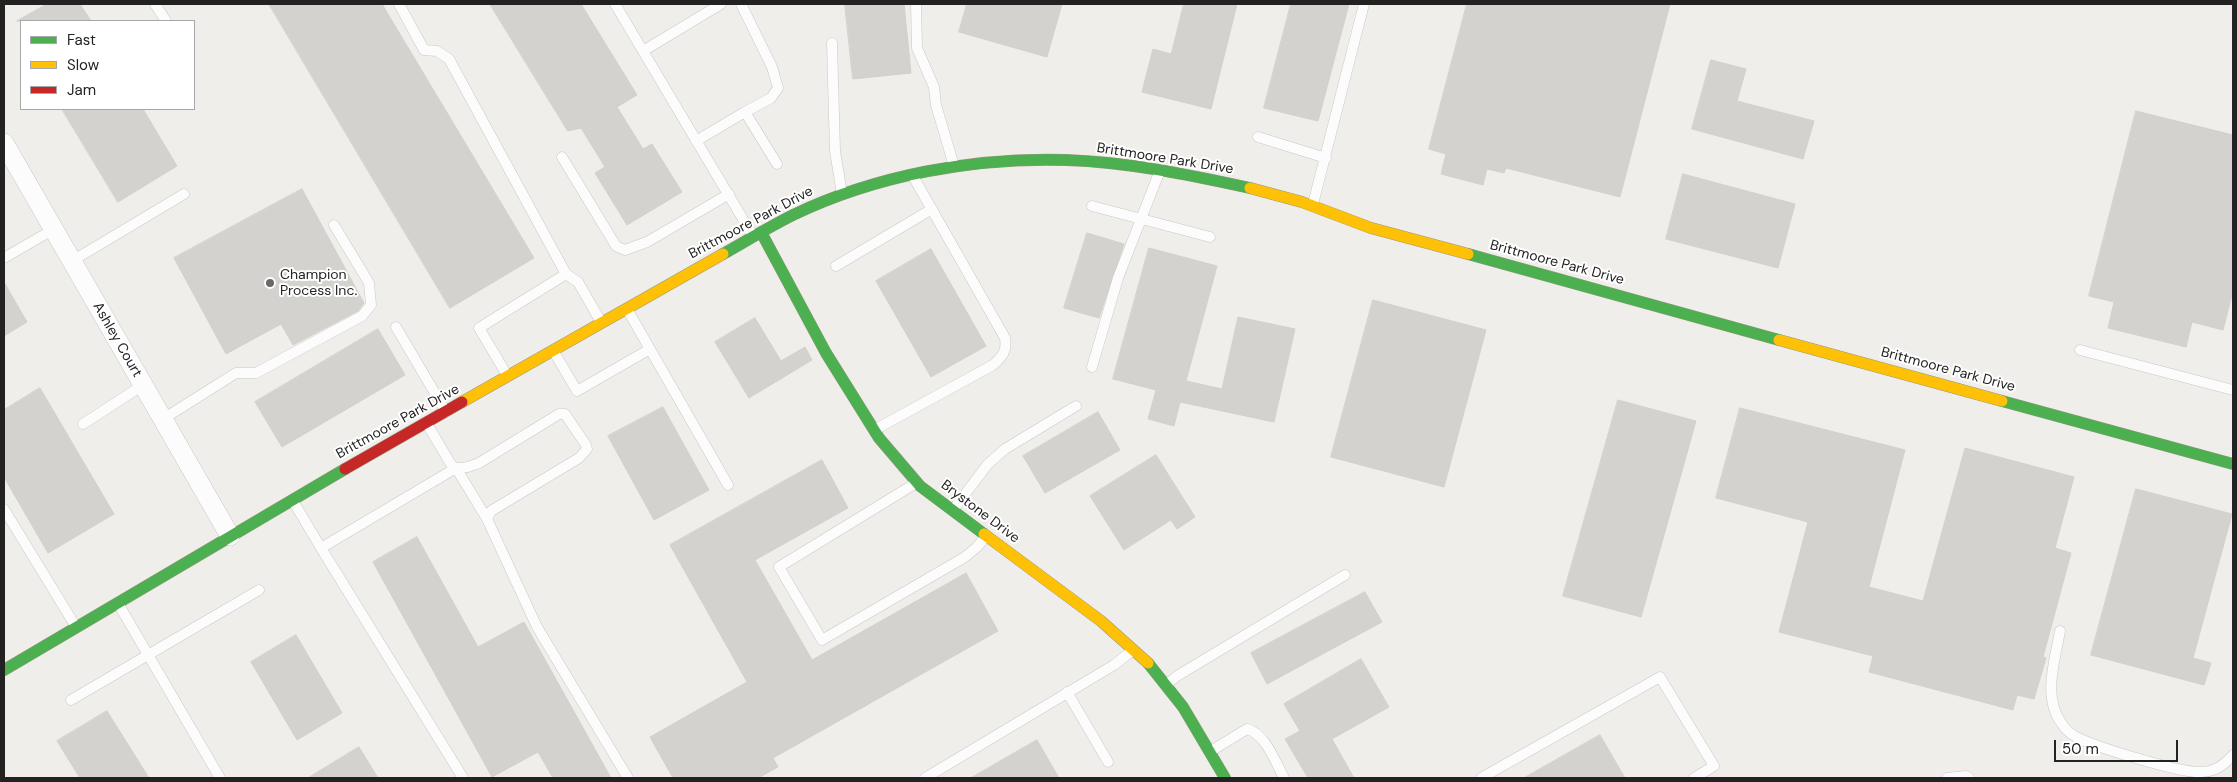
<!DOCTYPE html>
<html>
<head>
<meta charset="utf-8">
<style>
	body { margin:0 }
	#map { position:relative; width:2237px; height:782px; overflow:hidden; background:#f0eeea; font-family:"DM Sans",sans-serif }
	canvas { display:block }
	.frame { position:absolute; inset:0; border:5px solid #222; pointer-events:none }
	.legend { position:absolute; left:20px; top:20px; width:175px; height:90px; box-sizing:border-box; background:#fff; border:1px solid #a7a7a7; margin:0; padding:6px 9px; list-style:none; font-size:15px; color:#222 }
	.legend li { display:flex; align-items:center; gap:10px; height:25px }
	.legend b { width:25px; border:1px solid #a7a7a7 }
	.scale { position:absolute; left:2054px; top:740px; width:124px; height:22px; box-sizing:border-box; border:2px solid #222; border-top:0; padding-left:6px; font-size:15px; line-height:18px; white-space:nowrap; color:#222; -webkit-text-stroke:4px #fff; paint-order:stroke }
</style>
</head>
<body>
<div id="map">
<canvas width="2237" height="782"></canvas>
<div class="frame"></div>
<ul class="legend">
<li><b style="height:6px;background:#4caf50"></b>Fast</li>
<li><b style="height:6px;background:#ffc107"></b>Slow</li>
<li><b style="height:6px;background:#c62828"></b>Jam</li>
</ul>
<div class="scale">50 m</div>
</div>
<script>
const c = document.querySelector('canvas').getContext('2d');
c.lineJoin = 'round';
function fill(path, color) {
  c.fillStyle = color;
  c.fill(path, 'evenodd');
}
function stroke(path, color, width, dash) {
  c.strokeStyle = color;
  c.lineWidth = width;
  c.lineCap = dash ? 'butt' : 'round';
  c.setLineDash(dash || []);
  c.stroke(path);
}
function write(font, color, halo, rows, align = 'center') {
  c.font = font + ' "DM Sans",sans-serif';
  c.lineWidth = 4;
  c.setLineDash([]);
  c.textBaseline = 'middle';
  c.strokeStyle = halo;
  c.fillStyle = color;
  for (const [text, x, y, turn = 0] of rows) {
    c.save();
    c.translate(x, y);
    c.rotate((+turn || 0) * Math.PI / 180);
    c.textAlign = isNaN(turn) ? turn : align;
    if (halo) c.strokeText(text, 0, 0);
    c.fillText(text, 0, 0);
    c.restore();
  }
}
const building = new Path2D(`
	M47,4H80L91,21H17Z
	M269,4H382L534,258L450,308Z
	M490,4H581L637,95L617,107L643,149L652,144L682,192L627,225L595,173L605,167L581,128L568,131Z
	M845,4H904L911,73L853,79Z
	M967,4H1062L1047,57L959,32Z
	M1184,4H1237L1211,109L1142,92L1153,49L1171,54Z
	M1291,4H1349L1318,121L1264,108Z
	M1467,4H1670L1620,197L1506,168L1504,173L1487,169L1483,185L1441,174L1446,154L1429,149Z
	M1711,60L1746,69L1737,101L1814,121L1803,159L1692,129Z
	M62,109H143L177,166L118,202Z
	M2136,111L2233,135V291L2223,330L2192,322L2186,347L2108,328L2114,302L2089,296Z
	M1683,174L1795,204L1778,268L1666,239Z
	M302,189L364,303L358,311L293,345L281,324L226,354L174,258Z
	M1087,233L1124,244L1099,318L1064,308Z
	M1149,248L1217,266L1186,381L1222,389L1238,317L1295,329L1274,422L1180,402L1174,426L1148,419L1156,390L1113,379Z
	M931,249L986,346L931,377L876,281Z
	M4,282L27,322L4,336Z
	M1373,300L1486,330L1444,487L1331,457Z
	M755,318L781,361L805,347L812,360L749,398L715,342Z
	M378,329L405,375L282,447L255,402Z
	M40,388L114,514L48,553L4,477V410Z
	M1618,400L1696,421L1641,617L1563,596Z
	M663,407L709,490L654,520L608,436Z
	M1740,408L1905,450L1869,587L1923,601L1965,448L2074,477L2055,548L2071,553L2043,657L2046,658L2034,699L2017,695L2013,710L1869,672L1873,656L1779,632L1808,522L1716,498Z
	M1098,412L1120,450L1045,493L1023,456Z
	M1156,455L1195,517L1177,529L1171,520L1124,550L1090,496Z
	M822,460L848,508L755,560L812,660L966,573L998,631L773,758L778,767L758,778H673L650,737L747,682L670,545Z
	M2136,489L2232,514L2193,658L2211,663L2204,685L2091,655Z
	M417,537L478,647L524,622L611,778H553L538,752L492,777L373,562Z
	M1365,592L1382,622L1267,684L1251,653Z
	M296,635L342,713L297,740L251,662Z
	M1361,659L1389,707L1332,739L1354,778H1308L1285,739L1300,731L1284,704Z
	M107,711L149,778H80L57,741Z
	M1600,735L1625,778H1524Z
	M1037,740L1059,778H971Z
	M359,747L378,778H308Z`);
fill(building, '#d4d2cf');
stroke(building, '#d3d0cb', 1);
const lane = new Path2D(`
	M155,4L166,21
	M399,4L424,50L437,51L449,59L566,274
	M615,4L753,236
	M741,4L772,67L778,88L771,98L745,112
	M916,4L917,48L934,87L936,105L954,166
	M832,43L835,151L842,194
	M643,51L721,4
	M1258,137L1326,158
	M696,141L745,112L777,164
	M562,157L616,246L625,250L647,242L729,194
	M1313,204L1364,4
	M1092,206L1210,237
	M4,258L54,229
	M72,261L184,194
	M836,266L932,209
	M627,309L728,485
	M396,327L446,412
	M2080,350L2233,390
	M554,352L577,391L650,349
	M1092,367L1118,278L1159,173
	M507,375L479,328L566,274L578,282L601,322
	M163,419L236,373H256L362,316L371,305L369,283L334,225
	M83,424L143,385
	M427,424L452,466C461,471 470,466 479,463L559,414H565L586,445L587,449L579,458L491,511L487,519L537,627L628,778
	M876,429L993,365C1003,356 1007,351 1005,338L914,178
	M916,483L779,567L822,640L965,557L977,547L986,536
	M293,501L321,548L456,468L487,519
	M4,509L76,627
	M953,510L988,464L1005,449L1076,406
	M321,548L463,778
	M119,605L220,778
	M2060,631C2055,660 2042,698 2062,724C2065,729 2071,734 2076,737C2096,747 2179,773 2201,772C2215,772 2224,765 2233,755
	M1166,685L1177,676L1345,575
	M1067,692L1108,762
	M71,700L259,590
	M1211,751L1247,729C1265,733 1276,763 1284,778
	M925,778L1114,665L1133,650
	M1481,778L1660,677L1714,766L1694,778
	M1947,778L1966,776L1969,778`);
const street = new Path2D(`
	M4,143L230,536`);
const fast = new Path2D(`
	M761,232L826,353L879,438L920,486L984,534
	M723,254C746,241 769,227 793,215C876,175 975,157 1066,160C1128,162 1190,175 1250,188
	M1468,254L1779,340
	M2002,401L2233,464
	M1148,663L1183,707L1225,778
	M4,670L345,469`);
const slow = new Path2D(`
	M1250,188L1302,202L1371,228L1468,254
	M1779,340L2002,401
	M462,402L723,254
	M984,534L1101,621L1148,663`);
const jam = new Path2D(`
	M345,469L462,402`);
stroke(lane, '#c9c8c6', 11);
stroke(street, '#c9c8c6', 20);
stroke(fast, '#979a81', 12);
stroke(slow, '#979a81', 12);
stroke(jam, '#979a81', 12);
stroke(lane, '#fdfcfc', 10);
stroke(street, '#fdfcfc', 19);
stroke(fast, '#4caf50', 11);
stroke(slow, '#ffc107', 11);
stroke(jam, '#c62828', 11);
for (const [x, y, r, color] of [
	[270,283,5,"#6a6968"]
]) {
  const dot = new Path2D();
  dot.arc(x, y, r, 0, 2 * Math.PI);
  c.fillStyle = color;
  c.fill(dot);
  stroke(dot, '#fff', 2);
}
write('14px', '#222', '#fff', [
	["Brittmoore Park Drive",1165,159,9],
	["Brittmoore Park Drive",751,223,-28],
	["Brittmoore Park Drive",1557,263,15],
	["Ashley Court",117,340,60],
	["Brittmoore Park Drive",1948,370,15],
	["Brittmoore Park Drive",398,422,-29],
	["Brystone Drive",980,512,37]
]);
write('14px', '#222', '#fff', [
	["Champion",280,275],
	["Process Inc.",280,291]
], 'left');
</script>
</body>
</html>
